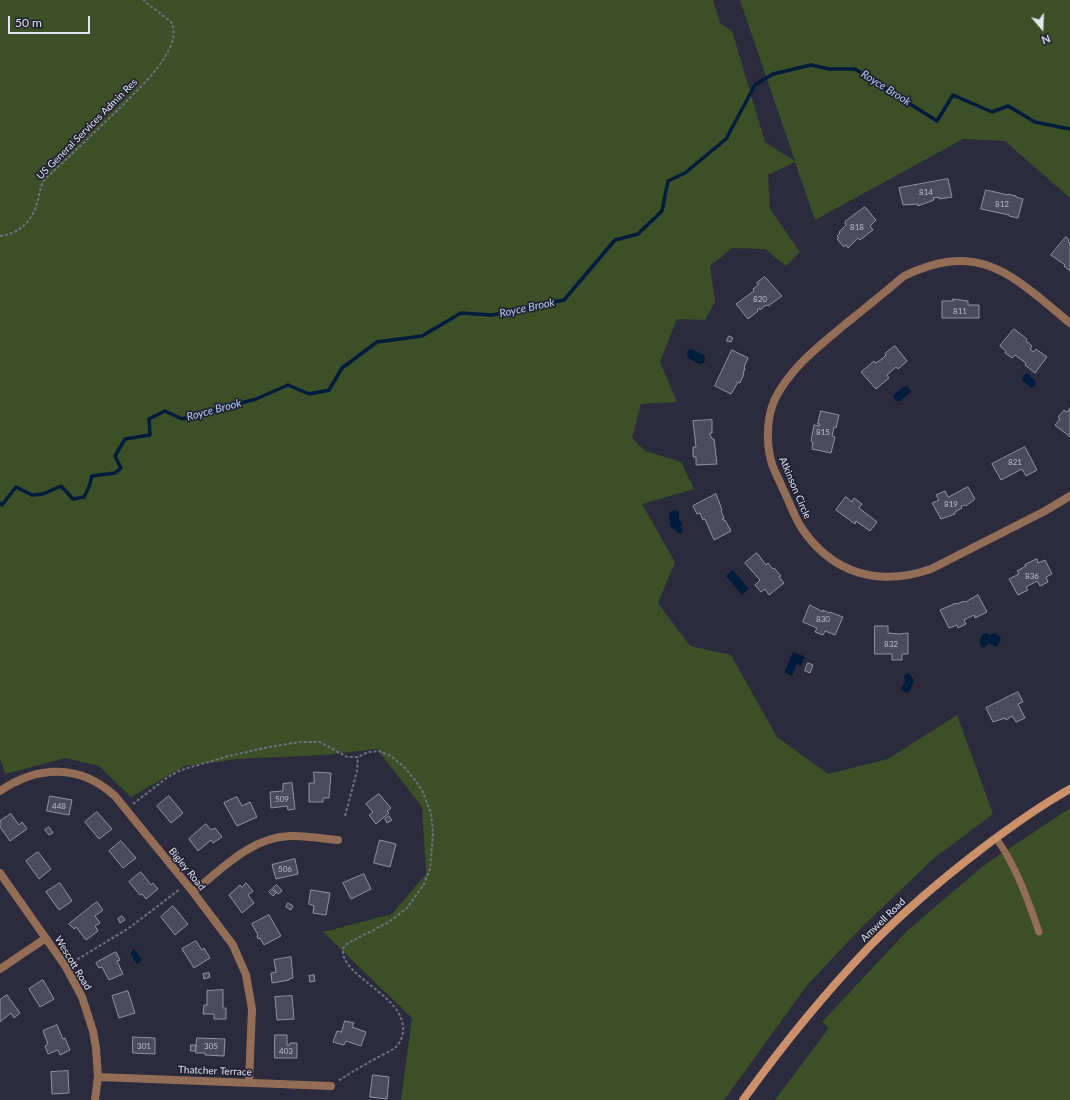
<!DOCTYPE html>
<html>
<head>
<meta charset="utf-8">
<style>
	body { margin:0 }
	#map { position:relative; width:1070px; height:1100px; overflow:hidden; background:#2b2b3d; font-family:Lato,sans-serif }
	canvas { display:block }
	.north { position:absolute; left:1022px; top:8px; width:40px; height:40px; -webkit-text-stroke:3px #212132; paint-order:stroke; rotate:161deg; font-size:11px; font-weight:700; line-height:16px; text-align:center; color:#e4e4f0 }
	.north::after { content:''; display:block; margin:auto; width:14px; height:18px; background:#e4e4f0; clip-path:polygon(50% 0,100% 100%,50% 72%,0 100%) }
	.scale { position:absolute; left:8px; top:16px; width:82px; height:18px; box-sizing:border-box; border:2px solid #e4e4f0; border-top:0; padding-left:5px; font-size:12px; line-height:14px; white-space:nowrap; color:#e4e4f0; -webkit-text-stroke:3px #212132; paint-order:stroke }
</style>
</head>
<body>
<div id="map">
<canvas width="1070" height="1100"></canvas>
<div class="north">N</div>
<div class="scale">50 m</div>
</div>
<script>
const c = document.querySelector('canvas').getContext('2d');
c.lineJoin = 'round';
function fill(path, color) {
  c.fillStyle = color;
  c.fill(path, 'evenodd');
}
function stroke(path, color, width, dash) {
  c.strokeStyle = color;
  c.lineWidth = width;
  c.lineCap = dash ? 'butt' : 'round';
  c.setLineDash(dash || []);
  c.stroke(path);
}
function write(font, color, halo, rows, align = 'center') {
  c.font = font + ' Lato,sans-serif';
  c.lineWidth = 3.5;
  c.setLineDash([]);
  c.textBaseline = 'middle';
  c.strokeStyle = halo;
  c.fillStyle = color;
  for (const [text, x, y, turn = 0] of rows) {
    c.save();
    c.translate(x, y);
    c.rotate((+turn || 0) * Math.PI / 180);
    c.textAlign = isNaN(turn) ? turn : align;
    if (halo) c.strokeText(text, 0, 0);
    c.fillText(text, 0, 0);
    c.restore();
  }
}
fill(new Path2D(`
	M0,0H713L720,23L732,31L765,142L795,161L740,0H1070V198L1005,141L963,139L815,220L795,162L768,175L770,209L800,252L786,266L765,249L732,248L710,266L715,302L705,320L677,319L660,362L677,402L641,404L632,438L645,451L681,462L694,489L642,504L675,562L658,603L690,646L731,655L777,737L828,774L888,759L957,715L993,814L933,859L861,928L808,984L724,1100H401L412,1018L323,932L392,914L426,874L422,807L377,749L324,755L238,759L185,766L131,797L99,766L65,758L5,774L0,758Z
	M1070,808V1100H775L829,1028L822,1022L907,931L983,866Z`), '#3c4f26');
fill(new Path2D(`
	M692,349L704,355L705,359L704,363L700,364L688,358L687,354L688,350Z
	M1025,374H1028L1036,381L1035,386L1031,388L1022,380V378Z
	M905,386L908,387L911,392L899,402L895,400L893,395Z
	M674,510L679,512V519L682,523L681,527L683,531L681,534L678,533L670,526C670,519 666,513 674,510Z
	M733,570L749,589L742,595L726,576Z
	M987,633L989,635L995,633L999,635L1001,640L997,647H995L989,643L984,648C978,643 979,640 983,634Z
	M793,652L805,657L801,666L797,664L792,676L784,672Z
	M907,673L910,674L914,680L910,691L905,693L901,688L905,682L904,676Z
	M134,949L142,960L138,964L135,962L133,957L131,955V952Z`), '#001c3d');
stroke(new Path2D(`
	M0,503L2,505L16,487L32,495L43,494L61,486L73,499L84,497L89,487L92,476L115,473L121,468L115,456L125,439L150,435L149,419L165,411L182,419L256,399L288,385L309,394L329,390L342,368L377,342L422,336L461,313L492,315L564,300L615,240L638,234L662,211L668,181L685,173L726,139L755,85L773,74L811,65L829,69H855L937,121L953,95L992,112L1008,106L1035,122L1070,129`), '#001c3d', 3.5);
const building = new Path2D(`
	M948,179L952,197L939,199V197L933,198L934,200L918,206V204L903,205L899,188Z
	M986,190L1008,195V194L1016,196V197L1023,199L1018,218L1009,216V215L981,209Z
	M865,207L876,220L870,226L873,230L860,240L858,238L848,248L846,245L844,247L837,239L839,238L837,236L840,233L839,232L846,225L845,222Z
	M1066,237L1069,240L1068,241L1070,243V271L1064,266L1065,265L1051,255Z
	M765,277L782,296L768,306L766,305L760,310L759,308L757,310L758,311L748,319L736,304L754,291L753,289L759,284L757,283Z
	M953,299L968,301V305H979V318H942V301H953Z
	M1014,329L1027,339L1026,341L1032,346L1030,349L1034,352L1036,349L1047,357L1035,373L1025,365L1026,363L1015,355L1012,358L1005,353L1006,351L1000,346Z
	M729,336L733,338L731,342L727,341Z
	M895,346L907,361L898,369L896,367L887,375L889,378L876,389L861,372L874,361L876,363L882,359L886,355L885,354Z
	M732,350L748,358L744,367L745,368L743,374H744L740,383L738,382L731,394L715,386Z
	M1070,408V437L1055,425L1060,419L1058,417L1064,410L1067,412Z
	M821,411L839,415L836,428L834,427L832,436L835,437L831,453L812,449L813,442L811,441L814,425L819,426L820,424H818Z
	M712,420V433H710V435L712,439H714L717,464L696,465V457H693V447H696L693,421Z
	M1025,447L1037,470L1026,476L1022,469L1001,480L992,464Z
	M968,487L975,499L966,506L965,505L961,506L962,508L955,512V514L941,519L932,503L939,500L936,495L945,491L948,497Z
	M716,494L722,510L721,511L724,518L722,519L723,520H725L731,531L714,540L705,519L703,520L700,513L697,514L693,506Z
	M846,497L852,502L854,498L862,504L859,508L877,522L870,531L856,521L855,524L836,510Z
	M757,553L766,565L768,563L773,569L774,568L781,576L779,577L784,583L769,595L765,589L761,592L755,585L760,580L745,563Z
	M1037,559L1038,563L1045,560L1052,574L1046,577L1048,582L1040,586L1037,581L1026,587L1028,590L1018,595L1009,579L1019,574L1017,571L1026,566L1025,565Z
	M978,595L987,612L975,618L974,615L964,620L966,624L958,628L957,625L949,628L940,610L956,603L957,604L964,601L965,602Z
	M810,605L823,612V610L829,613L830,612L843,617L835,635L825,631L823,635L815,632L817,628L803,622Z
	M875,626H888V633L899,634L908,633V654H902V660H892V654H875Z
	M808,663L813,665L810,673L805,671Z
	M1018,692L1023,702L1018,704L1025,718L1016,722L1012,716L1006,720L1005,718L993,722L986,708Z
	M314,772L331,773L329,798H323V802H309V783H314Z
	M292,783L295,809L288,810L287,806L271,808L270,792L283,791V784Z
	M379,794L391,808L387,811L389,813L376,824L369,815L373,812L366,804Z
	M50,796L72,800L69,815L47,811Z
	M169,796L183,813L171,823L157,806Z
	M237,797L242,806L250,802L257,817L237,826L224,803Z
	M97,812L112,829L99,839L85,822Z
	M11,814L19,825L22,822L27,829L10,841L0,827V821Z
	M389,816L392,820L387,823L385,819Z
	M206,824L211,830L215,828L222,837L213,843L211,840L198,851L189,839Z
	M49,827L53,833L49,835L45,830Z
	M380,840L396,844L390,867L374,863Z
	M121,841L136,858L123,868L109,851Z
	M38,852L51,869L39,879L26,861Z
	M295,859L298,874L276,879L272,865Z
	M141,872L151,885L153,883L158,889L146,899L142,894L140,895L129,882Z
	M364,874L371,889L351,899L343,883Z
	M60,883L72,901L59,910L46,892Z
	M246,883L253,891L248,895L254,903L242,913L229,895L240,885L242,887Z
	M277,885L282,891L278,894L273,888Z
	M272,889L276,893L273,896L269,892Z
	M311,890L330,893L326,915L313,913L314,906L309,904Z
	M97,902L103,910L95,916L100,923L95,926L98,931L86,940L76,927L74,929L69,924Z
	M288,903L293,906L291,910L286,907Z
	M173,906L188,924L175,935L161,917Z
	M269,915L281,936L264,945L260,938L258,939L257,936L258,935L252,924Z
	M122,916L125,920L120,923L118,919Z
	M196,941L202,950L204,948L210,958L194,968L182,949Z
	M116,952L120,960L117,961L123,974L109,980L102,967L99,968L96,963Z
	M291,957L293,978L289,979V980L272,983L271,973L276,972L274,960Z
	M209,973L210,977L204,979L203,974Z
	M314,975L315,981L310,982L309,976Z
	M43,980L54,999L40,1007L29,989Z
	M223,990V1008H226V1019H214V1014H203L204,1005H207V991Z
	M128,991L135,1013L119,1018L112,996Z
	M7,995L20,1013L14,1018L11,1013L0,1022V1000Z
	M292,996L294,1019L277,1020L275,997Z
	M345,1021L354,1023L352,1027L366,1032L361,1046L346,1041L344,1045L333,1042L337,1031L341,1032Z
	M57,1025L63,1039L65,1038L70,1050L60,1055L58,1050L48,1054L45,1046L48,1044L43,1031Z
	M275,1035H287V1045H290V1043H297V1058H275Z
	M133,1037L155,1038V1054L133,1053Z
	M197,1038L225,1039L224,1056L205,1055V1053H196Z
	M191,1045H196L195,1051H191Z
	M68,1071L69,1093L52,1094L51,1072Z
	M373,1075L389,1077L387,1099L370,1097Z`);
fill(building, '#4b4b5f');
stroke(building, '#9292a9', 1);
stroke(new Path2D(`
	M0,236C18,234 31,222 36,206C40,196 39,187 45,179C71,155 97,130 123,105C140,87 161,69 171,45C174,38 175,30 171,22L143,0
	M133,804L168,777L181,770L229,756L269,747L300,742H320L347,757H358L368,752L379,751L391,756L404,767L415,780L422,790L427,803L431,813L433,833L430,869L424,884L407,908L389,922L348,943L343,948C339,977 406,995 403,1031C403,1036 400,1043 396,1047C390,1052 381,1055 375,1059C362,1066 350,1073 338,1081
	M345,816L357,771L358,757
	M73,962L129,928L180,889`), '#707080', 2, [3, 2]);
stroke(new Path2D(`
	M996,838C1016,866 1028,900 1039,932`), '#936d55', 7);
stroke(new Path2D(`
	M1070,323C1013,276 980,239 904,276C884,293 864,309 843,326C817,348 789,369 774,401C766,421 766,447 773,467C776,474 780,482 783,489C789,501 794,516 801,527C832,574 879,587 931,569L1045,511L1070,496
	M0,791C38,765 80,764 115,796L193,892L233,945L246,975L252,1009L249,1082
	M0,873L66,967L82,997L93,1031L96,1048L98,1077L95,1100
	M193,892C222,869 250,838 289,836C305,835 322,839 338,840
	M0,969L46,938
	M98,1077L331,1086`), '#936d55', 8);
stroke(new Path2D(`
	M743,1100C782,1046 824,994 870,946C904,911 941,880 980,850C1009,828 1038,807 1070,789`), '#cc906a', 8);
write('8px', '#bebecc', null, [
	["814",926,192],
	["812",1002,204],
	["818",857,227],
	["820",760,299],
	["811",960,311],
	["815",823,432],
	["821",1015,462],
	["819",951,504],
	["836",1032,576],
	["830",823,619],
	["832",891,644],
	["509",282,799],
	["448",59,806],
	["506",285,869],
	["301",144,1046],
	["305",211,1046],
	["403",286,1051]
]);
write('10px', '#e4e4f0', '#212132', [
	["US General Services Admin Res",87,129,-45],
	["Atkinson Circle",795,488,67],
	["Bigley Road",187,869,51],
	["Amwell Road",883,920,-44],
	["Wescott Road",73,963,59],
	["Thatcher Terrace",215,1071,2]
]);
write('italic 11px', '#b2d2f6', '#212132', [
	["Royce Brook",886,88,32],
	["Royce Brook",527,308,-12],
	["Royce Brook",214,410,-15]
]);
</script>
</body>
</html>
